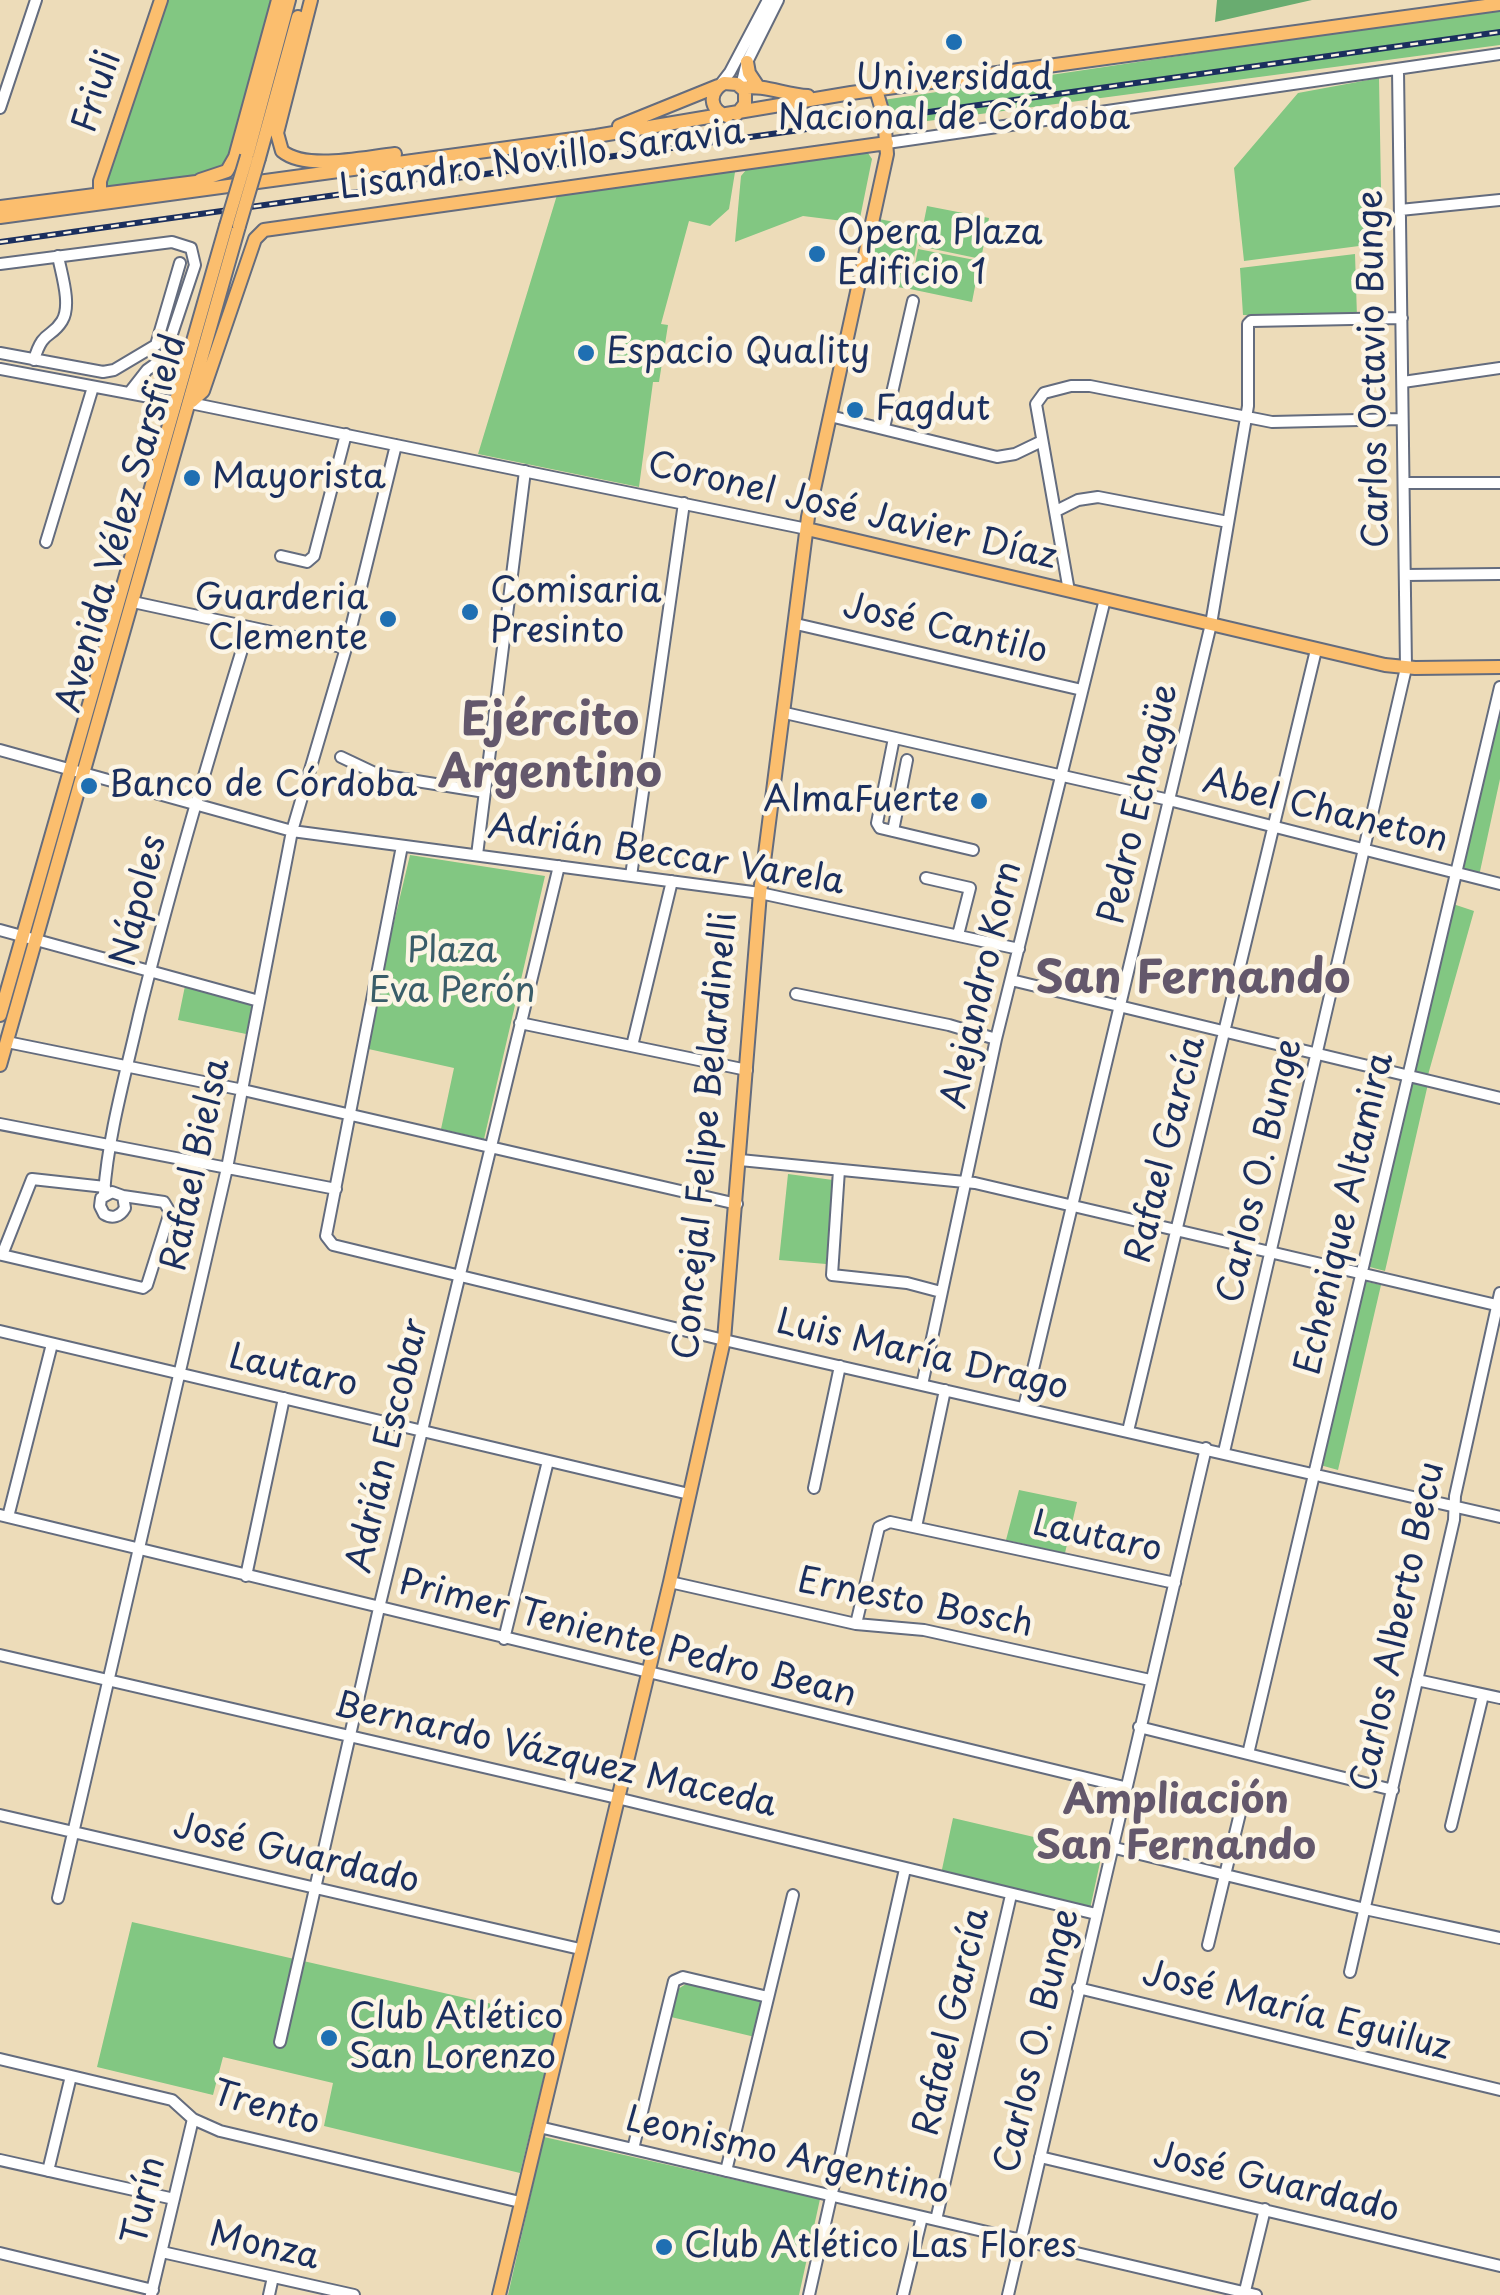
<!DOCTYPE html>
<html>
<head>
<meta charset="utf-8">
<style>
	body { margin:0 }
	canvas { display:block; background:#eddcb9 }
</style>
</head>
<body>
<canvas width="1500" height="2295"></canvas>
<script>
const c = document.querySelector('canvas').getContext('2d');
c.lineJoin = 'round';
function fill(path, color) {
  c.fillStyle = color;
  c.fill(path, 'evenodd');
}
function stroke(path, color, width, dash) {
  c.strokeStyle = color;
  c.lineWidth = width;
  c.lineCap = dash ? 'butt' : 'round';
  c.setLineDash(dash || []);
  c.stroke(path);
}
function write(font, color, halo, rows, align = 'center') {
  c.font = font + ' "Playpen Sans",sans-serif';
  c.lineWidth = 9;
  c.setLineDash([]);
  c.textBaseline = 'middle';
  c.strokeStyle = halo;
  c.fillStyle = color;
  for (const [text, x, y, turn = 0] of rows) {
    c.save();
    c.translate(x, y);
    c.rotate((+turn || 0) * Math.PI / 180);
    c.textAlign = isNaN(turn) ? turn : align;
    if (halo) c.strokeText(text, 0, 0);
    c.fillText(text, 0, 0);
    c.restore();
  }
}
fill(new Path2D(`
	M161,0H278L227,171L100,194Z
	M1500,8V45L890,126L883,100Z
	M1379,78L1382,243L1244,261L1234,168L1298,93Z
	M868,153L872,159L859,223L803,216L735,242L741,176L746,170Z
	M736,166L729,209L710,226L689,221L661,324L668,325L659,382H653L639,487L478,454L557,195Z
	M927,206L989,218L981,259L919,246Z
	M879,219L920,227L908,289L867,281Z
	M918,249L980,261L972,302L910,289Z
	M1355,254L1357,317L1243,315L1240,268Z
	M1500,700V779L1479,876L1460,869Z
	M410,855L545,876L484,1139L441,1129L454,1068L364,1048Z
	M1450,903L1474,911L1428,1075L1413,1072Z
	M185,986L259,1001L251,1035L178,1020Z
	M1409,1079L1428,1084L1385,1271L1366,1266Z
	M788,1174L833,1180L826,1264L779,1260Z
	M1363,1281L1381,1285L1338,1470L1320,1465Z
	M1019,1490L1077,1502L1065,1553L1006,1540Z
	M953,1818L1102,1853L1090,1909L941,1874Z
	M132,1922L558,2019L520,2173L324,2126L333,2083L223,2057L213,2095L97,2067Z
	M686,1984L759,2000L762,2005L755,2037L671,2017L678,1989Z
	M544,2137L820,2199L799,2295H508Z`), '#82c782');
fill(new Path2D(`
	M1217,0H1312L1215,22Z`), '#69ac70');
const minor = new Path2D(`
	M720,85L730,72L768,0
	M741,86L747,62L778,0
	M0,108L36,0
	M887,143L1500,54
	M1400,210L1500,200
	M0,264L172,242L191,248L195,265L164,358L147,370L129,393
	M0,353L103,372L114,370L156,345L180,263
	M34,360C43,329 51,339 62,321C72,305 61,273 58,256
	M0,369L176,402
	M1403,382L1500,368
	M190,403L807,529
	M830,416L997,457L1015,454L1042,441
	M884,428L913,301
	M1404,483H1500
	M1056,511L1078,500L1098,497L1228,522
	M46,542L93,387
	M281,556L307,562L314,556L346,434
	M1405,575L1500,574
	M1069,591L1036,404L1044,393L1071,386H1090L1272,422L1402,419
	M133,602L346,648
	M796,624L1082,690
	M785,713L1169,800L1500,884
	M894,738L877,823L880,828L973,850
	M0,750L292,831L760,893L1019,949
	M341,757L379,775L485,792
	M893,831L907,760
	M402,846L326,1236L333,1245L724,1340L1500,1517
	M477,855L525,471
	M631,876L684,503
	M926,878L970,888L958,935
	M0,930L259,1001
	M1011,980L1500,1098
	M796,994L949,1025L996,1039
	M520,1023L747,1070
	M7,1042L243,1090L737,1204
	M632,1046L672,881
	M0,1124L336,1189
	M740,1160L975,1183L1500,1306
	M839,1170L832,1275L907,1283L941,1292
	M105,1187L32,1179L2,1255L143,1288L147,1285L170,1212L164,1202L123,1196L112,1192L101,1198L100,1206L104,1214C112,1219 120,1217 125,1208L123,1196
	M104,1194C108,1135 126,1073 139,1015C171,884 209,756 249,627
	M0,1331L689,1494
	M922,1385L996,1039L1105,599
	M1024,1407L1211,624L1248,406V324L1251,321L1402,318
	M1128,1431L1316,650
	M1224,1452L1406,668L1398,70
	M814,1488L840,1366
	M0,1515L1124,1787
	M8,1517L52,1344
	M916,1527L945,1390
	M246,1576L284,1398
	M670,1582L856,1624L924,1630L1150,1680
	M856,1624L879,1527L890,1522L1175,1583
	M504,1639L548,1461
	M0,1655L617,1798L1096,1914
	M1417,1680L1500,1698
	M1139,1727L1393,1790
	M1248,1754L1500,687
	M0,1815L580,1949
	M1451,1826L1483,1695
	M1111,1847L1365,1909L1500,1938
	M58,1898L227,1168L292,831L346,648L396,445
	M1208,1945L1242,1805
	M1350,1972L1454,1520L1455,1496L1500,1293
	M1078,1988L1500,2090
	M280,2042L379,1608L559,866
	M0,2059L172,2100L193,2119L220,2131L520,2202
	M539,2127L1256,2295
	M633,2149L674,1981L683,1977L768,1997
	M1040,2157L1500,2266
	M0,2160L174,2199
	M48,2171L71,2076
	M726,2171L793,1895
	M936,2220L1011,1895
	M162,2252L354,2295
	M0,2253L153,2290
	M151,2295L193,2119
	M269,2295L273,2277
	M809,2295L905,1869
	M903,2295L922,2217
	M1008,2295L1206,1448
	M1244,2295L1265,2209`);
const major = new Path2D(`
	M311,0L277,133L282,151C306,171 365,157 395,154
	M747,62L749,73L757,85
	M742,88C764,84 785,95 808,96
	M727,116C709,110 708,92 724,83L737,84L745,91V104L737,114
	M619,126L718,86
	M247,156L289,0
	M259,158L298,17
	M200,180L227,171L235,157L278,0
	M100,194V181L161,0
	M0,207L204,181
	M0,217L596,136L851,93L1500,4
	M192,401L203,391L255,239L264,230L887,143
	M807,529L1385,665L1415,668L1500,667
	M0,1015L226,226
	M0,1065L239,226
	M499,2295L670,1582L724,1340L760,893L808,517L887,154L884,117L876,90`);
stroke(minor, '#646c7e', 14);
stroke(major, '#646c7e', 16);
stroke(minor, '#fff', 10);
stroke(major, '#fbbe6e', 12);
const rail = new Path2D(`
	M0,242L1500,32`);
stroke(rail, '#1b2f5e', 6);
stroke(rail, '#fcf5e5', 2.5, [8]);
const majorBridge = new Path2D(`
	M226,226L247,156
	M239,226L259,158`);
stroke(majorBridge, '#646c7e', 16, []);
stroke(majorBridge, '#fbbe6e', 12);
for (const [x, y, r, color] of [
	[954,42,10,"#1f6fb2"],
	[817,254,10,"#1f6fb2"],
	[586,353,10,"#1f6fb2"],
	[855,410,10,"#1f6fb2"],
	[192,478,10,"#1f6fb2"],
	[470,612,10,"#1f6fb2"],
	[388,619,10,"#1f6fb2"],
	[89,786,10,"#1f6fb2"],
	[979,801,10,"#1f6fb2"],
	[329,2038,10,"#1f6fb2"],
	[664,2247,10,"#1f6fb2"]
]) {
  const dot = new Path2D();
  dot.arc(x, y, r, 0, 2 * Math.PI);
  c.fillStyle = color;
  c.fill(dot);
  stroke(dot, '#fcf5e5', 4);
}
write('35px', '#1b2f5e', '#fcf5e5', [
	["Universidad",954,79,"center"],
	["Nacional de Córdoba",954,119,"center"],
	["Opera Plaza",837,234],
	["Edificio 1",837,274],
	["Espacio Quality",606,353],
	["Fagdut",875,410],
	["Mayorista",212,478],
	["Comisaria",490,592],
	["Presinto",490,632],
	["Guarderia",368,599,"right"],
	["Clemente",368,639,"right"],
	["Banco de Córdoba",109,786],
	["AlmaFuerte",959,801,"right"],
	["Club Atlético",349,2018],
	["San Lorenzo",349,2058],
	["Club Atlético Las Flores",684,2247]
], 'left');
write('35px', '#1b2f5e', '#fcf5e5', [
	["Friuli",98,92,-71],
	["Lisandro Novillo Saravia",542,161,-8],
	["Carlos Octavio Bunge",1375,369,-91],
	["Coronel José Javier Díaz",852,512,13],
	["Avenida Vélez Sarsfield",123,524,-74],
	["José Cantilo",945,630,13],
	["Pedro Echagüe",1140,804,-77],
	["Abel Chaneton",1325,812,14],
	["Adrián Beccar Varela",666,856,9],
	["Nápoles",140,901,-76],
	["Alejandro Korn",983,985,-77],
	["Concejal Felipe Belardinelli",707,1136,-85],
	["Rafael García",1167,1150,-76],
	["Rafael Bielsa",197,1165,-78],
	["Carlos O. Bunge",1261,1171,-77],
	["Echenique Altamira",1346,1214,-77],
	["Luis María Drago",922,1356,13],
	["Lautaro",293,1372,13],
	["Adrián Escobar",389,1446,-77],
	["Lautaro",1097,1538,12],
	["Ernesto Bosch",915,1604,11],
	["Carlos Alberto Becu",1399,1627,-78],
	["Primer Teniente Pedro Bean",627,1640,14],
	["Bernardo Vázquez Maceda",555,1756,13],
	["José Guardado",296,1855,13],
	["José María Eguiluz",1296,2012,14],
	["Rafael García",953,2022,-77],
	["Carlos O. Bunge",1038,2041,-77],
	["Trento",266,2109,17],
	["Leonismo Argentino",787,2157,13],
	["José Guardado",1276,2184,13],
	["Turín",145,2201,-77],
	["Monza",264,2247,13]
]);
write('35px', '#3a5d69', '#fcf5e5', [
	["Plaza",452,952],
	["Eva Perón",452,992]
]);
write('bold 40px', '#64586c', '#fcf5e5', [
	["Ampliación",1176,1802],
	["San Fernando",1176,1848]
]);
write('bold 45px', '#64586c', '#fcf5e5', [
	["Ejército",550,723],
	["Argentino",550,775],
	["San Fernando",1193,981]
]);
</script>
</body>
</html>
